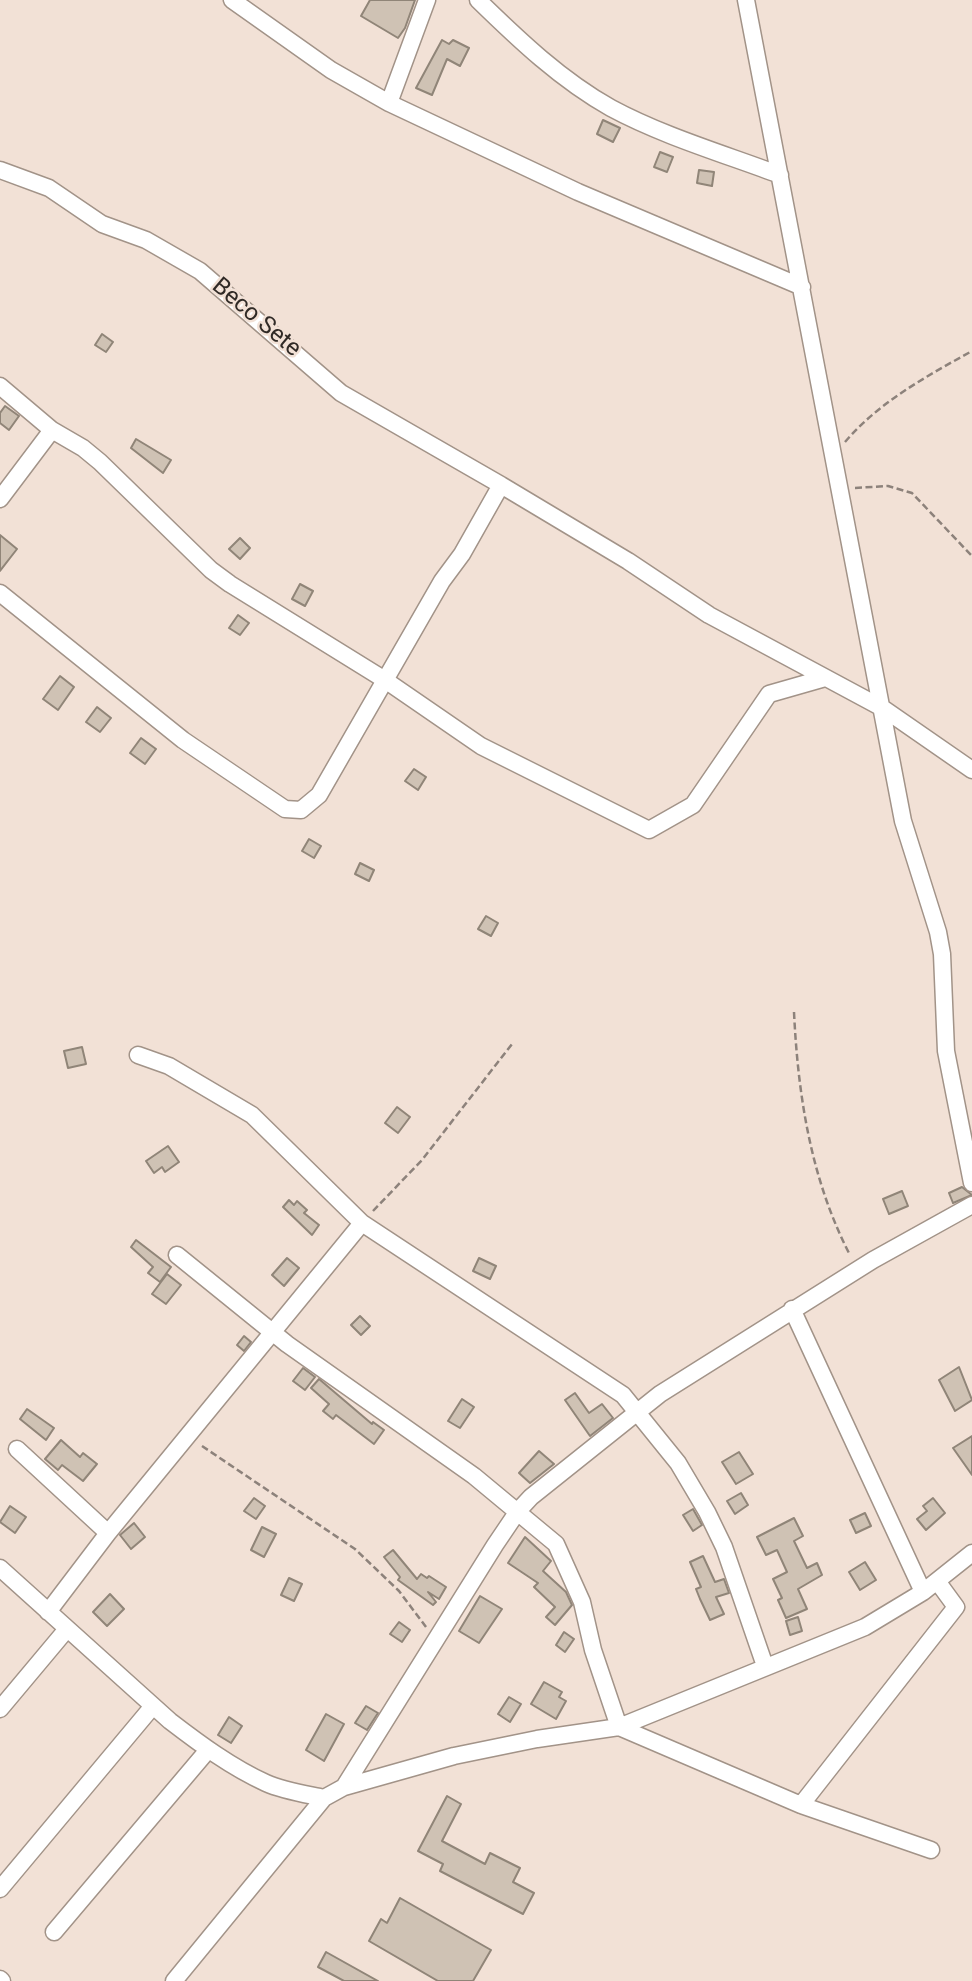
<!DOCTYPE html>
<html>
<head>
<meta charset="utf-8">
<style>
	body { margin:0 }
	canvas { display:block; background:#f2e1d6 }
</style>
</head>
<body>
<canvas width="972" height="1981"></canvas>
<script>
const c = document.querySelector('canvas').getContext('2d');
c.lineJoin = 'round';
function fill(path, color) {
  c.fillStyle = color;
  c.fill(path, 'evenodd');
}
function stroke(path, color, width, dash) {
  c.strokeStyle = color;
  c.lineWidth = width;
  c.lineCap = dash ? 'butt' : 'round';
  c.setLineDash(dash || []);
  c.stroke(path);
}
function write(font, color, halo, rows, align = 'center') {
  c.font = font + ' Roboto,sans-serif';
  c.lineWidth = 5;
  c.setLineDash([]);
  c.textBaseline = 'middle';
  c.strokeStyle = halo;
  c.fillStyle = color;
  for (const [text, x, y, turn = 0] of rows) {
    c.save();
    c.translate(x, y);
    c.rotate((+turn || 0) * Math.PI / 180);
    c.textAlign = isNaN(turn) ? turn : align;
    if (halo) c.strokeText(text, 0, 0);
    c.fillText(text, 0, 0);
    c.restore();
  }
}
const building = new Path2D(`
	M370,0H415L405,28L398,38L361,16Z
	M442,40L449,44L453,40L469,48L460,66L447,59L432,95L416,88Z
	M603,120L620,128L613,142L597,134Z
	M660,152L673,157L667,172L654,167Z
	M699,170L714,172L712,186L697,183Z
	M102,334L113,342L106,352L95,345Z
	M5,406L19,416L9,430L0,423V413Z
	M136,439L171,460L163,473L131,448Z
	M0,535L17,549L0,571Z
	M240,538L250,548L240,559L229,549Z
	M300,584L313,591L305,606L292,599Z
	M238,615L249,623L240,635L229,628Z
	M60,676L74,687L58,710L43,699Z
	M97,707L111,718L100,732L86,722Z
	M141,738L156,749L145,764L130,753Z
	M414,769L426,777L418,790L405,781Z
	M309,839L321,846L314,858L302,851Z
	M360,863L374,870L369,881L355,874Z
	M486,916L498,923L491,936L478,929Z
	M82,1047L86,1064L68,1068L64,1051Z
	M397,1107L410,1117L398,1133L385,1123Z
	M168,1146L179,1162L165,1172L162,1167L154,1173L146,1161Z
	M962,1187L972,1195L953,1203L949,1193Z
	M902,1191L908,1206L889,1214L883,1199Z
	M289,1200L294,1205L297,1201L307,1210L304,1213L319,1225L312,1235L283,1207Z
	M136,1240L171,1267L160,1282L148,1273L153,1267L131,1247Z
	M287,1258L299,1268L284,1286L272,1275Z
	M479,1258L496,1266L490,1279L473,1271Z
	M167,1274L181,1285L166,1304L152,1294Z
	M360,1316L370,1326L361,1335L351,1325Z
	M244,1336L251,1342L244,1351L237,1345Z
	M959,1367L972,1400L955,1411L939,1380Z
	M303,1368L315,1377L305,1390L293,1381Z
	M319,1379L372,1424L373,1422L384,1430L374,1444L336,1415L333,1419L323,1411L329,1404L311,1388Z
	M575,1393L589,1413L602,1404L613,1418L590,1436L565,1400Z
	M462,1399L474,1407L460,1428L448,1421Z
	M27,1409L54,1428L46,1440L20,1419Z
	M972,1436V1475L953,1448Z
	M61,1440L80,1457L83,1453L97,1464L83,1481L62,1465L58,1470L45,1459Z
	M539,1451L554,1464L530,1483L519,1473Z
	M739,1452L753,1474L736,1484L722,1462Z
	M741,1493L748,1505L735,1514L727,1501Z
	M254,1498L265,1506L256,1519L244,1511Z
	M933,1498L945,1513L926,1530L917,1519L927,1511L923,1506Z
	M10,1506L26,1517L15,1533L0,1522Z
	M693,1509L702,1525L693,1531L683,1515Z
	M865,1513L871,1526L856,1533L850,1520Z
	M794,1518L803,1536L794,1541L807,1568L817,1563L822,1575L798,1589L807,1609L786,1618L778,1600L782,1598L773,1579L787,1572L777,1550L766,1555L757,1537Z
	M134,1523L145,1537L131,1549L120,1535Z
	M262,1527L276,1534L264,1557L251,1550Z
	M525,1537L551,1561L543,1571L566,1592L572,1605L555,1625L546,1617L555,1607L534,1587L538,1583L508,1563Z
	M393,1550L417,1579L421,1574L427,1578L429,1576L446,1587L439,1599L428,1592L436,1602L433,1605L398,1580L400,1577L384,1557Z
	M703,1556L715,1582L724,1579L729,1593L716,1597L724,1614L710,1620L700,1599L696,1589L701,1587L690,1562Z
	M865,1562L876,1580L860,1590L849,1572Z
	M289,1578L302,1584L294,1601L281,1595Z
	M110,1594L124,1609L107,1626L93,1612Z
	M480,1596L502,1609L479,1643L459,1631Z
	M798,1617L802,1631L790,1635L786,1621Z
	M399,1622L410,1630L402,1642L390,1634Z
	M564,1632L574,1639L565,1652L556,1645Z
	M544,1682L562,1692L559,1697L566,1701L556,1719L531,1704Z
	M509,1697L521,1704L510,1722L498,1714Z
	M366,1706L378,1713L367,1730L355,1723Z
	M326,1714L344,1724L324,1761L306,1750Z
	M229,1717L242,1726L231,1743L218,1735Z
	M447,1796L461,1804L442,1841L485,1864L490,1853L520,1868L513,1882L534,1893L523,1914L440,1871L443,1864L418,1851Z
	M400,1898L491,1950L473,1981H438L369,1941L381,1919L387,1923Z
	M326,1952L378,1981H344L318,1967Z`);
fill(building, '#cfc2b4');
stroke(building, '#908578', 2);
const minor = new Path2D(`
	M232,0L331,70L389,103L578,192L802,287
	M478,0C519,40 561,80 611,108C663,136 724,154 780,175
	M746,0L903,821L938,932L942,954L946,1051L972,1183
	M389,103L427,0
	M0,170L49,188L102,224L146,240L200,271L341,393L501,485
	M0,386L52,430L83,448L100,462L211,570L230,584L385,680L481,746L649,830L693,805L769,694L825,678
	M0,499L52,430
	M0,593L183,740L285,809L301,810L319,795L442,581L462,554L501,485L628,561L709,615L884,709L972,770
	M138,1055L169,1066L252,1115L362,1223L623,1395L678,1463L707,1512L724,1547L765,1666
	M177,1255L287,1344L474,1476L556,1544L582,1602L593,1650L619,1727L801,1805L931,1850
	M792,1309L923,1592
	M17,1449L108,1533
	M0,1568L170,1721C200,1744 231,1767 266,1783C284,1791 305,1794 324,1798
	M48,1612L108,1533L362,1223
	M0,1709L67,1629
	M344,1787L495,1545L518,1511L531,1497L660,1394L873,1260L972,1205
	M801,1805L956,1607L937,1581
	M0,1889L153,1706
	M54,1932L208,1750
	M0,1979L2,1981
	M174,1981L324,1798L344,1787L454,1756L537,1739L619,1727L865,1627L923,1592L972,1553`);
stroke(minor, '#a29388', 19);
stroke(new Path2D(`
	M845,442C879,402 927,376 972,351
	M855,488L888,486L912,493L972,556
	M794,1012C798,1096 811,1180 850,1255
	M373,1211L422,1160L512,1044
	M202,1446L355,1549L399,1591L426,1627`), '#8d827b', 2.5, [7, 3.5]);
stroke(minor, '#fff', 16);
write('24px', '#302a26', '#f2e1d6', [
	["Beco Sete",256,318,40]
]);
</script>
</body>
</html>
